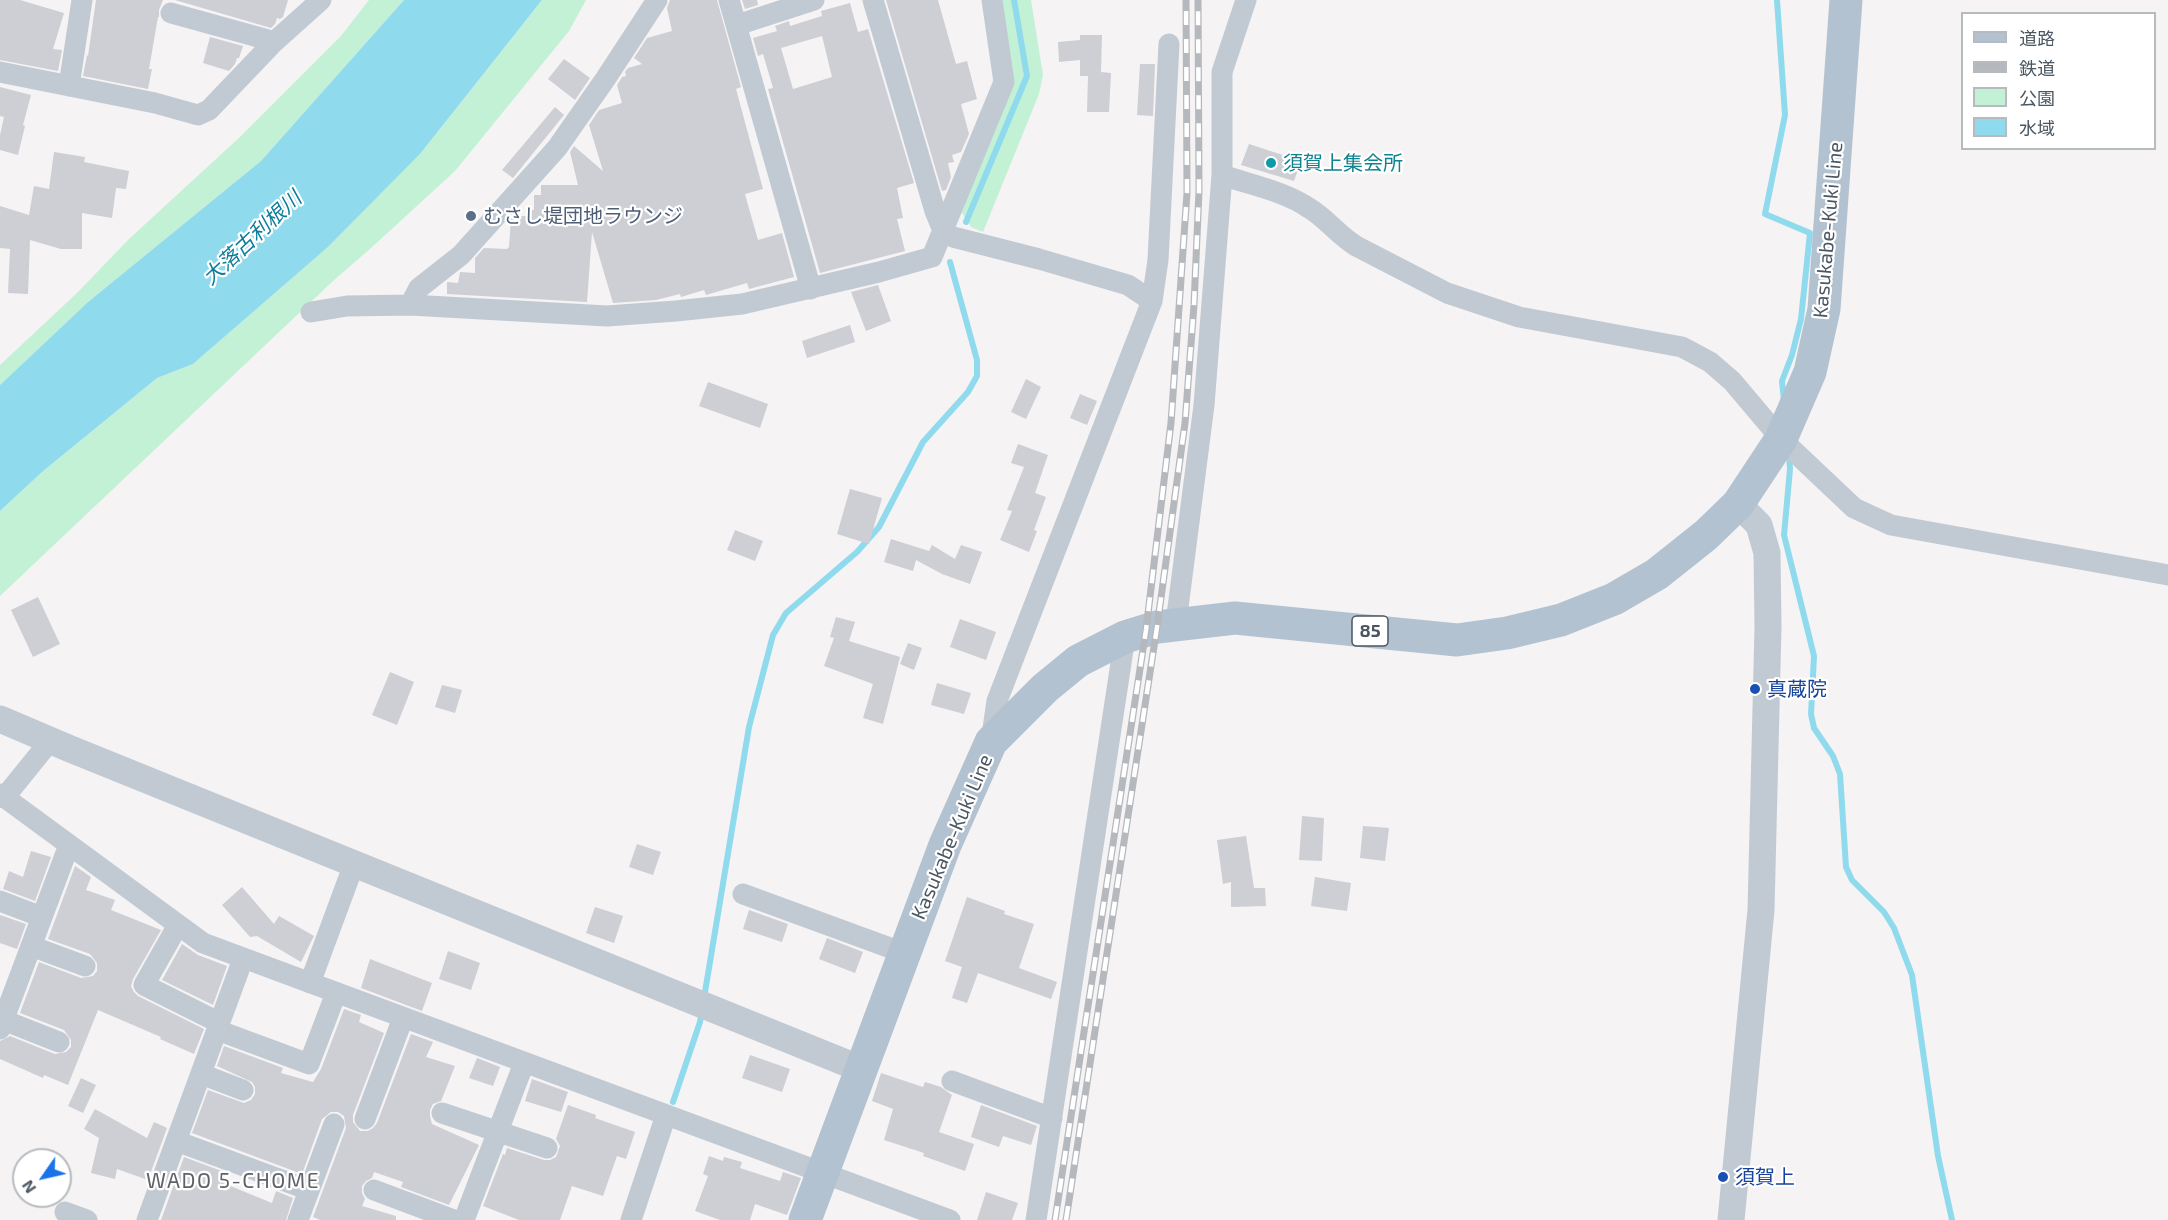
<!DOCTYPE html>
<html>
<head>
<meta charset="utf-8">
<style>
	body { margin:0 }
	#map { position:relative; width:2168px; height:1220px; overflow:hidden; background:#f5f3f3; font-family:"Exo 2","Noto Sans JP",sans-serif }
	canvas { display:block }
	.legend { position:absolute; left:1961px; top:12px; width:195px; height:138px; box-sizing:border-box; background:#fff; border:2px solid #b7bbc0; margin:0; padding:8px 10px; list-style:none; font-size:18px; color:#4a5661 }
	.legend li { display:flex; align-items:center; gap:12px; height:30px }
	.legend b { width:30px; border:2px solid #b7bbc0 }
	.north { position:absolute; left:12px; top:1148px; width:60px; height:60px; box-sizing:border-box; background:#fff; border:2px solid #b7bbc0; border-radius:50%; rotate:236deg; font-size:16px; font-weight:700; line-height:24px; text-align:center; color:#4a5661 }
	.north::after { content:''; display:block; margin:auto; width:21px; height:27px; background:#1a73e8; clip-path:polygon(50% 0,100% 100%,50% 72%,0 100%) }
</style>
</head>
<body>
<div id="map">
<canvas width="2168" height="1220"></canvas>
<ul class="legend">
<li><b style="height:8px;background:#b3c2d1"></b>道路</li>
<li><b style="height:8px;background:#b5b8bd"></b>鉄道</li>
<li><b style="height:16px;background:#c3f1d5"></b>公園</li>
<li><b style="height:16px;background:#90daee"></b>水域</li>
</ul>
<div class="north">N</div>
</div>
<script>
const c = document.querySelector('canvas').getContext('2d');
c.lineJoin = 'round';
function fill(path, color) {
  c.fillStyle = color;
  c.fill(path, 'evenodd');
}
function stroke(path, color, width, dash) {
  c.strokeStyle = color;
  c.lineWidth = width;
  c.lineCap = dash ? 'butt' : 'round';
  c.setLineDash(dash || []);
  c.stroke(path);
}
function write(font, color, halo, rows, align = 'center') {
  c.font = font + ' "Exo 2","Noto Sans JP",sans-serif';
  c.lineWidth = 4.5;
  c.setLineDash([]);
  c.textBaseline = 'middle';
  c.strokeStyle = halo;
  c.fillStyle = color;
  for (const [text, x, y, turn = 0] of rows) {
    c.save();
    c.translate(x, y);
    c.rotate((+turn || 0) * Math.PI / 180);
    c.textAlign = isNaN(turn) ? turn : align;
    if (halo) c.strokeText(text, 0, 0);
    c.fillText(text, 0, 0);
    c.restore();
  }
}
fill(new Path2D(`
	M369,0H404L261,161L88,302L0,385V365L77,293L129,239L240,137L341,36Z
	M542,0H586L569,31L455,171L371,248L333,281L0,596V511L42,472L157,378L193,364L328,247L420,154Z
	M999,0H1031L1043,75L1039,94L983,232L971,227L959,208L1010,82Z`), '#c3f1d5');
fill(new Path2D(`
	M404,0H542L420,154L328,247L193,364L157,378L42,472L0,511V385L88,302L261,161Z`), '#90daee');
stroke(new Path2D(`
	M1777,0L1785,115L1765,214L1810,233L1801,319L1792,355L1782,381L1784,401
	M966,222L1027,76L1014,0
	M1789,456L1790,469L1784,535L1814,656L1811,714L1814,728L1833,756L1840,774L1846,867L1852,880L1884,912L1894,928L1912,975L1938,1156L1952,1220
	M704,998L749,727L773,635L786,613L857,552L879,527L923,442L968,392L977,376V360L950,262
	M673,1102L700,1022L702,1011`), '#90daee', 6);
fill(new Path2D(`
	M0,0H20L64,13L53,49L62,50L58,71L0,60Z
	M96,0H163L159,10V17H158L149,69H152L148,89L83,76L87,55L88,56Z
	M175,0H288L283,17L280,19L277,18L275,24L271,28Z
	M670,0H717L741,87L736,89L763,189L745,194L748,205L758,240L782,233L794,277L749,289L747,283L706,295L704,290L681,297L680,294L656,300L613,303L592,232L587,302L447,294V282L458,283L460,272L475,273V258L484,248L507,249L509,247L511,218L513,216H526L527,210H534V195H541V185H578L570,152L574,146L603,171L589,125L599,110L622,103L617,85L622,77L626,76L625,72L628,68L642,64L634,58L647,38L672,31L667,8Z
	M742,0H757L758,5L745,9Z
	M886,0H938L956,64L967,61L977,99L961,104L969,134L961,152L952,155L954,162L948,163L951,177L946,190L942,191Z
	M850,3L858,32L868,29L914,183L897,188L903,218L897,219L905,251L820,273L768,89L773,88L763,54L758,56L753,38L777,31L775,26L789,21L790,26L822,16L821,11ZM822,36L832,77L793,89L781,48Z
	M1080,35H1102L1101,72L1111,73L1109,112H1087L1088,76H1080V60L1059,62L1058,42L1080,40Z
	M210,37L243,46L239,58H237L235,64L229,71L203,63Z
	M564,59L590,78L575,100L548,79Z
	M1140,64H1155L1153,116L1137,115Z
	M0,87L31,95L23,125L25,126L18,155L0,150V135L4,117L0,116Z
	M555,107L564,115L513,178L502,170Z
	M1249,144L1301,161L1294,181L1241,165Z
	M54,152L85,157L84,162L129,171L126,189L116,188L112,218L82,213V249H61L30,240L28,294L8,293L10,249L0,248V206L29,215L34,186L49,189Z
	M878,285L891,321L866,331L851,292Z
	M850,325L855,342L807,358L802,341Z
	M1026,379L1041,387L1026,419L1011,412Z
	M708,382L768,404L760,428L699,406Z
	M1080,394L1097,401L1087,425L1070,418Z
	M1018,444L1048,455L1035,493L1046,497L1034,530L1037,531L1029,552L1000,540L1012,511L1007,510L1024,467L1011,463Z
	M850,489L882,498L869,544L837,534Z
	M735,530L763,541L755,561L727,550Z
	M891,539L929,551L932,545L955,559L961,545L982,552L970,584L942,574L916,560L913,571L884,562Z
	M38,597L60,644L33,657L11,610Z
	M836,617L855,622L849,641L900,657L883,724L863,718L873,684L824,666L834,638L830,637Z
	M960,619L996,632L986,660L950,647Z
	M908,643L922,648L914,670L900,664Z
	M390,672L414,682L397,725L372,715Z
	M937,683L971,693L964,714L931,705Z
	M442,685L462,690L455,713L435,707Z
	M1302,816L1324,818L1322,861L1299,860Z
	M1363,826L1389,828L1385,861L1360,858Z
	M1246,836L1254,888H1265L1266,906L1231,907V882L1223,884L1217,840Z
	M637,844L661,852L653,875L629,867Z
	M31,851L51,857L35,901L3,889L9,871L23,877Z
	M75,866L91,877L86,890L115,900L111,910L161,930L133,979L131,986L134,992L138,996L204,1029L194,1054L160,1039L161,1037L98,1010L68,1085L44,1075L43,1078L0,1059V1041L10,1036L55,1054L66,1052L71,1047V1040L64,1030L20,1013L39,962L81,978L93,976L97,971V963L90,954L48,939Z
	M1315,877L1351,883L1347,911L1311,906Z
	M242,887L274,924L279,916L314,936L301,962L257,936L250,937L222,905Z
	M967,897L1005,911L1004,914L1034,924L1019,968L1057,982L1051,999L978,973L967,1003L952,998L962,967L945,961Z
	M595,907L623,916L614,943L586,933Z
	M749,910L788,924L782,942L743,929Z
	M0,915L26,924L17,949L0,943Z
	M827,938L863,952L855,973L819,959Z
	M182,944L198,955L227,966L213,1005L162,980Z
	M448,951L480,963L471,990L439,979Z
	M370,959L432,983L422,1011L361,988Z
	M344,1009L361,1015L359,1022L384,1033L353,1115V1122L360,1131H368L373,1128L377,1123L411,1034L433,1042L426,1057L455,1066L441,1101L433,1104L430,1110V1116L432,1124L479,1145L449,1205L401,1187L403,1182L374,1172L372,1178L366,1181L362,1186V1193L365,1199L362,1206L396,1216V1220H320L313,1217L346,1128L344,1116L338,1112H331L322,1119L302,1174L192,1133L208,1090L244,1103L251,1100L255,1094V1087L252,1082L217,1066L224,1046L283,1068L281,1073L313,1082L321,1069Z
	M750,1055L790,1069L782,1092L742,1078Z
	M477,1058L500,1067L493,1086L469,1078Z
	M881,1073L923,1087L925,1082L941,1087L952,1095L939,1132L974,1144L965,1171L923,1156L924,1153L884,1140L893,1109L872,1101Z
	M81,1078L96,1085L83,1113L68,1106Z
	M532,1079L568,1092L561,1112L525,1101Z
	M568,1105L596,1115L595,1118L635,1132L626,1159L617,1156L603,1196L572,1186L560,1220H519L483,1206L503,1154L505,1155L507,1148L544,1160H550L556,1157L560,1146L556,1139Z
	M981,1105L1037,1126L1031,1145L1003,1136L999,1147L971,1137Z
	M95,1109L147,1138L154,1122L167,1128L148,1180L117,1169L115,1179L91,1173L99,1138L84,1129Z
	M709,1156L723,1161L724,1157L742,1162L740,1168L780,1181L783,1172L801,1178L787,1215L755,1204L750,1220H720L695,1211L708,1176L703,1174Z
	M184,1157L227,1173L223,1183L272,1203L276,1191L293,1198L286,1220H161Z
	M986,1192L1018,1203L1012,1220H977Z`), '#cdcfd5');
stroke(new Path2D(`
	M729,0L811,289
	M873,0L935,211L944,233L953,237L1039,259L1128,285L1152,301L997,701L991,742
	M171,13L265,39L273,43
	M737,25L814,0
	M0,72L155,103L198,115L209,110L273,43L321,0
	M69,86L82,0
	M1222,175C1251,185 1284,191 1309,208C1326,218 1338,235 1356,246L1447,293L1519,317L1682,347L1710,362L1732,381L1781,439L1854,508L1891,525L2168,575
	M1152,301L1158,260L1169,44
	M410,305L419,288L461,255L557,148L606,78L657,0
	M311,312L347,306L410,305L607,316L676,311L742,304L879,272L932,257L1004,82L992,0
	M1176,623L1204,405L1222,175V72L1246,0
	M0,794L203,943L950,1220
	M4,798L50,741
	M743,894L904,953
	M0,901L42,917
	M178,925L144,985L220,1023
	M31,946L85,966
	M310,983L354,864
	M3,1020L59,1042
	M0,1029L69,845
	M217,1030L309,1064L336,993
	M201,1074L243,1090
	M952,1081L1052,1118
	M442,1113L547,1148
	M365,1119L403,1018
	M176,1141L309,1190
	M374,1190L454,1220
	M65,1212L87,1220
	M147,1220L243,959
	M298,1220L334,1124
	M464,1220L524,1063
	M631,1220L666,1115
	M1036,1220L1125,637`), '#c1cad2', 21);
stroke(new Path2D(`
	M0,719L68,748L861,1069
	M1731,1220L1761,910L1768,627L1767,553L1759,525L1738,504`), '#c1cad2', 27);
stroke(new Path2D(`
	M805,1220L945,845L991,742L1045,688L1078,661L1125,637L1157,627L1235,618L1457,640L1507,633L1561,620L1614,599L1657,574L1706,535L1738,504L1781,439L1810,372L1824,309L1846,0`), '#b3c2d1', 33);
const rail = new Path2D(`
	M1055,1220L1146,630L1171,423L1187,193L1186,0
	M1066,1220L1157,627L1185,423L1194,305L1199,191L1198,0`);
stroke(rail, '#b5b8bd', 7);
stroke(rail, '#fff', 4.5, [14]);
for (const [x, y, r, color] of [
	[1271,163,6,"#0f9aa8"],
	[471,216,6,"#5c6f8a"],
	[1755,689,6,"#1a4fb4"],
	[1723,1177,6,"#1a4fb4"]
]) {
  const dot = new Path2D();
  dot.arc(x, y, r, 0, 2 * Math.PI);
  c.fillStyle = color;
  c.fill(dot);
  stroke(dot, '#fff', 2);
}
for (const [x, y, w] of [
	[1370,631,36]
]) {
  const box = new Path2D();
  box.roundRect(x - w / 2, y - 15, w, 30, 4.5);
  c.fillStyle = '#fff';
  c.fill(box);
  stroke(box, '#4a5661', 1.5);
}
write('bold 18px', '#4a5661', null, [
	["85",1370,631]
]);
write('20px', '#0d838f', '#fff', [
	["須賀上集会所",1283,163]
], 'left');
write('20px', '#4e5e75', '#fff', [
	["むさし堤団地ラウンジ",483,216]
], 'left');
write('20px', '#4a5661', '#fff', [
	["Kasukabe-Kuki Line",1828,230,-85],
	["Kasukabe-Kuki Line",952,837,-67]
]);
write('20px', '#164399', '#fff', [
	["真蔵院",1767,689],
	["須賀上",1735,1177]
], 'left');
write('italic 21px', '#0c7c9b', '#fff', [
	["大落古利根川",252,238,-43]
]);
c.letterSpacing = '1.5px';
write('21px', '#5f6368', '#fff', [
	["WADO 5-CHOME",233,1181]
]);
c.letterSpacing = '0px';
</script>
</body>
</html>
